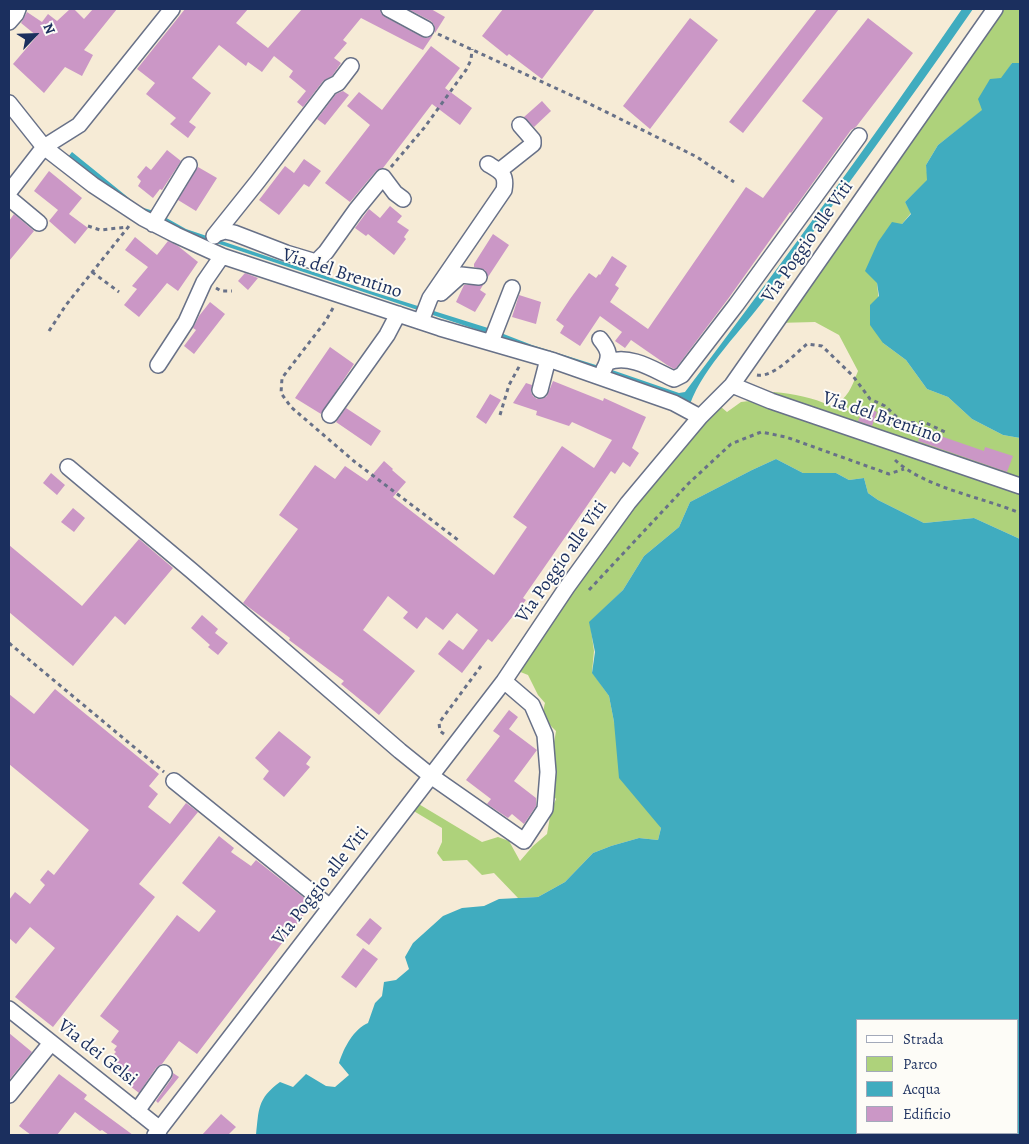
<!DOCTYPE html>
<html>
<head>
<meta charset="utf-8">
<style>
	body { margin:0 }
	#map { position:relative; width:1029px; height:1144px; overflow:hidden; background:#f6ebd6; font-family:Alegreya,serif }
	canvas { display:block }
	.frame { position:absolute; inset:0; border:10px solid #1b2f5e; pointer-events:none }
	.legend { position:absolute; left:856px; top:1019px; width:162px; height:115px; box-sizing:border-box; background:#fdfcf7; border:1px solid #a3aaba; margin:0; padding:6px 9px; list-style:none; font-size:15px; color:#1b2f5e }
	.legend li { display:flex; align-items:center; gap:10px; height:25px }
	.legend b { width:25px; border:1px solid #a3aaba }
	.north { position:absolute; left:10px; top:10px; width:50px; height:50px; -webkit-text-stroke:4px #fdfcf7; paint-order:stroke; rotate:66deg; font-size:14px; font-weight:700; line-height:20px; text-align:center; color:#1b2f5e }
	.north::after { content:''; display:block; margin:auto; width:18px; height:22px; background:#1b2f5e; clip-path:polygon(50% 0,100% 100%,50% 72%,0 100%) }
</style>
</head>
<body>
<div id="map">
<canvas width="1029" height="1144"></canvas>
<div class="frame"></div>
<ul class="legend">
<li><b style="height:6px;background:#fff"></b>Strada</li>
<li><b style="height:14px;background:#aed27b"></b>Parco</li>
<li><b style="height:14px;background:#40acbf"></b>Acqua</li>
<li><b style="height:14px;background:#cb97c6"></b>Edificio</li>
</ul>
<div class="north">N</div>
</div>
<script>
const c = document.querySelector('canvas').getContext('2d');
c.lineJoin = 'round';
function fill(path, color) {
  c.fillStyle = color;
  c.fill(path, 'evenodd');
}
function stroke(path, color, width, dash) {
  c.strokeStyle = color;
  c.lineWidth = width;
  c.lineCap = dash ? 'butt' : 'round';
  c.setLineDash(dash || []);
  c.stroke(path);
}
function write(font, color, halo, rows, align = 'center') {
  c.font = font + ' Alegreya,serif';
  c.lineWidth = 4;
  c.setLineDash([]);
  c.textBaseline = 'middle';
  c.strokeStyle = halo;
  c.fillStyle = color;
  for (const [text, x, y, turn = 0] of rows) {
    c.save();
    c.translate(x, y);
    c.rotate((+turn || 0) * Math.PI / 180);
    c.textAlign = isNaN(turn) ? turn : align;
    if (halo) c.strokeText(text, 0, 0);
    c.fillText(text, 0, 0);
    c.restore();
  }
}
fill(new Path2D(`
	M995,9H1020V63H1012L983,110L938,145L926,165L928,180L905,202L911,213L902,224L877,283L883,343L906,360L927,389L948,397L972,419L1003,435L1020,438V539L974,518L924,523L878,500L868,493L864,478L849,480L836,473H803L776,459L752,470L690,502L679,527L644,556L623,590L590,622L594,651L592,672L609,696L614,722L661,828L658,840L639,838L611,846L593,853L565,882L538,897L518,898L494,873L482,875L467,860L443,861L437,853L442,842V828L407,807L412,800L482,842L498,837L509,841L520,861L533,846L547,834L551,811L556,799L552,794L553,769L555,763L553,749L556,731C547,722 541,716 545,703L538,695L528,675L513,669L628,503L715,402L727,412L741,402L766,399L774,392C794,394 812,397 831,406C848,400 852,386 858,371L839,335L815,322L776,323Z`), '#aed27b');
fill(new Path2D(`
	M962,9H973C906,106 836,200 767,296C743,329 704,366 690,404L505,339L180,231L138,209L68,157L72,152L140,207L154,211L186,229L370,291L488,328L532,345L615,371L679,393L685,392C780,266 873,139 962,9Z
	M1012,63H1020V438L1003,435L972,419L948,397L927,389L906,360L883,343L870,325V305L879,296L877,283L865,271L878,242L892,222L902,224L911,214L905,202L927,180L926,165L938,145L982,110L978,99L990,79L1001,78Z
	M776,459L803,473H836L849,480L864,478L868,493L878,500L924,523L974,518L1020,539V1135H256C259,1109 257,1099 280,1082L293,1087L306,1074L326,1086L335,1087L349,1075L339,1063C344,1047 354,1029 368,1023L375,1003L382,996L384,982L396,980L409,969L405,957L413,943L443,916L462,908L484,906L499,899L538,897L565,882L593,853L611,846L639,838L658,840L661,828L619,778L614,722L609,696L592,673L595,652L589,622L623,590L644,556L679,527L690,502L752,470ZM858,1020H1018V1133H858Z`), '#40acbf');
fill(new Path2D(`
	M70,9H74L84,19L93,9H117L84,50L93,55L82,76L65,67L44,93L13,64L37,36L21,23L27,12L42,22L48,14L57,21Z
	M185,9H248L236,23L268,48L302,9H380L381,13L385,17L422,37L427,38L433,35L423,50L361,18L343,40L347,43L334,58L341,63L332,76L323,81L303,107L297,102L306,91L289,77L293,71L274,56L262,72L248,62L246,66L219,45L192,78L211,93L189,122L196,127L188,138L170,124L176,118L146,94L155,83L137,69Z
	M408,9H431L445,17L435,33L434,25L431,21Z
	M503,9H595L542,79L509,54L507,56L482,36Z
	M817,9H839L743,133L729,122Z
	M690,18L718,40L650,129L623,106Z
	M868,18L913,53L856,127L851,130L791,213L790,212L728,299L676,368L674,369L667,365L631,340L625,348L615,341L622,332L600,316L580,346L560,333L564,326L556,320L570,299L589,273L596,278L599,274L600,275L612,256L627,266L615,285L619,288L610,302L648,329L746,187L763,198L823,118L802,101Z
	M431,46L460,68L445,88L472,108L460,125L432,104L383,168L376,171L350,202L325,183L370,125L347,106L359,92L382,110Z
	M343,91L349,95L325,125L317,119L336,94Z
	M542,101L551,111L534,127L524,117Z
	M167,150L181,161L162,190L160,189L153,198L138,186L141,181L137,177L146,166L151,170Z
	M304,159L321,171L309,187L304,184L279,215L259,200L285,166L294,173Z
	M198,167L217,178L196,211L178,200Z
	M49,171L82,198L69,214L88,228L75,244L49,221L58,210L34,191Z
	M390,206L402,216L397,222L409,230L404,237L406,239L394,255L368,234L366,236L355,228L369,209L380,218Z
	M14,214L34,231L9,261V221Z
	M493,234L509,245L488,277L485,270L474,267V264Z
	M135,237L157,255L168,241L178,246L198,262L178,291L167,283L139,317L124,305L137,289L132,286L148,267L125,250Z
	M245,273L258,278L248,290L238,281Z
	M464,285H483L480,290L486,294L475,312L456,302Z
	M519,295L541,302L536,324L512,317Z
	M210,302L225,314L194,354L184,346L196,330L193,328L199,316Z
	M330,347L354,364L321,414L295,398Z
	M553,381L603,401L604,398L646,417L632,448L639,453L630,467L623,462L615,474L611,471L523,598L526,600L492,642L488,639L462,673L438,654L449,640L463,650L478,630L457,613L443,630L426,617L417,629L403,618L408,612L388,596L363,630L415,671L379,715L341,684L344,681L289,640L290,638L243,603L298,529L279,515L315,465L335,479L345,466L367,481L384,461L393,469L392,470L406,482L393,497L494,575L527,527L513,517L562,446L594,468L612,440L572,422L569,426L536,415L537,411L513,403L526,383L532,385L531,392L533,396L537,399H542L547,396Z
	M490,394L501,400L486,424L476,417Z
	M864,407L877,412L872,426L858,421Z
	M346,408L381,431L371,446L336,422Z
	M923,430L984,451L985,447L1013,456L1007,472L918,441Z
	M51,473L65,485L57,495L43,483Z
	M73,508L85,518L74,532L61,522Z
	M139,539L173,568L125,625L115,616L73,666L9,612V545L82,606Z
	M202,615L218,629L215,633L228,643L218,655L208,647L210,645L191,628Z
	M55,689L159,774L149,786L158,794L148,807L170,824L186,803L198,812L139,884L155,897L53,1027L15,997L55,948L30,927L16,944L9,938V900L15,892L30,904L45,885L40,880L48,870L54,875L89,830L9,764V694L34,714Z
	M509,710L518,717L509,729L537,750L514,781L536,798V806L524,824L512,814L508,818L487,804L491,799L466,780L500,736L493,731Z
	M279,731L311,757L306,764L310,767L284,797L263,779L269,771L255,758Z
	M219,836L234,848L231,852L251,866L256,860L312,904L197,1054L179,1041L162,1064L156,1068L139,1093L107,1068L117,1056L114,1054L116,1052L114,1050L117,1046L111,1042L119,1031L100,1016L177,915L199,932L216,911L182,883Z
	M370,918L382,928L369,945L356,935Z
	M363,948L378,959L356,988L341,977Z
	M9,1033L32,1052L9,1080Z
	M173,1073L179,1077L158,1103L156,1101L172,1078Z
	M59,1074L87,1095L84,1099L133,1135H109L102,1130L100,1131L75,1112L57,1135H31L19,1126Z
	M221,1114L236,1127L228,1135H202Z`), '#cb97c6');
const minor = new Path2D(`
	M389,9L426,29
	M9,22L16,14L18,9
	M9,103L44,147L93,185L143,218L176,235L222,256L440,328L554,361L674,403L700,417
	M499,171L533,144V140L520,125
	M9,192L44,147L79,125L172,9
	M9,198L39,223
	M153,224L189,165
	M216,234L225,231L234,233L286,253L316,262L326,252L356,210L383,177L395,193L403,199
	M214,236L258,181L330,87L338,83L351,66
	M441,293L461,275L479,277
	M421,321L430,298L504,190C507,174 501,172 488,164
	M600,339C609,350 611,356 604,369
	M491,342L512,288
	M608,362C631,354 654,370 674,379L682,375L736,305L859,136
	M158,365L186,322L204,282L222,256
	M732,385L771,401L1020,486
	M540,390L548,359
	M330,415L387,335L398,314
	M68,467L192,571L400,751L431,776L524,841L545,809L548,772L545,735L532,705L504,681
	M174,781L330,907
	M9,1009L160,1129
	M9,1095L51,1043
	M137,1111L164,1073
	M155,1135L504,681L567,587L628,503L700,417L732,385L995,9`);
stroke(minor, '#687188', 18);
stroke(new Path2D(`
	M438,34L588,103L697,157L734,182
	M391,167L424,128L466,70L471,60L472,49
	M88,226L100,230L128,227
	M92,272L119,292
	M216,288L221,291H232
	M333,308L325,322L282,378L281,393L291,407L355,462L458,540
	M49,331L66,305L129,226
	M757,375C773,378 795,354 807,344L822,346L853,376L870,399L885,406L903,423L901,432
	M500,415L509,385L520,365
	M903,423L924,422L947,433
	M895,460C925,488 982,497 1020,513
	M589,590L689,483L731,444L761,432L786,437L889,474L904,469
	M9,643L164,772
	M444,734L440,731L439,723L481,666`), '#687188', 3, [4, 4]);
stroke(minor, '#fff', 15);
write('19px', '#1b2f5e', '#fdfcf7', [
	["Via Poggio alle Viti",808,242,-55],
	["Via del Brentino",342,274,18],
	["Via del Brentino",882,418,19],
	["Via Poggio alle Viti",562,562,-55],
	["Via Poggio alle Viti",321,886,-52],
	["Via dei Gelsi",97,1053,38]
]);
</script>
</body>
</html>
